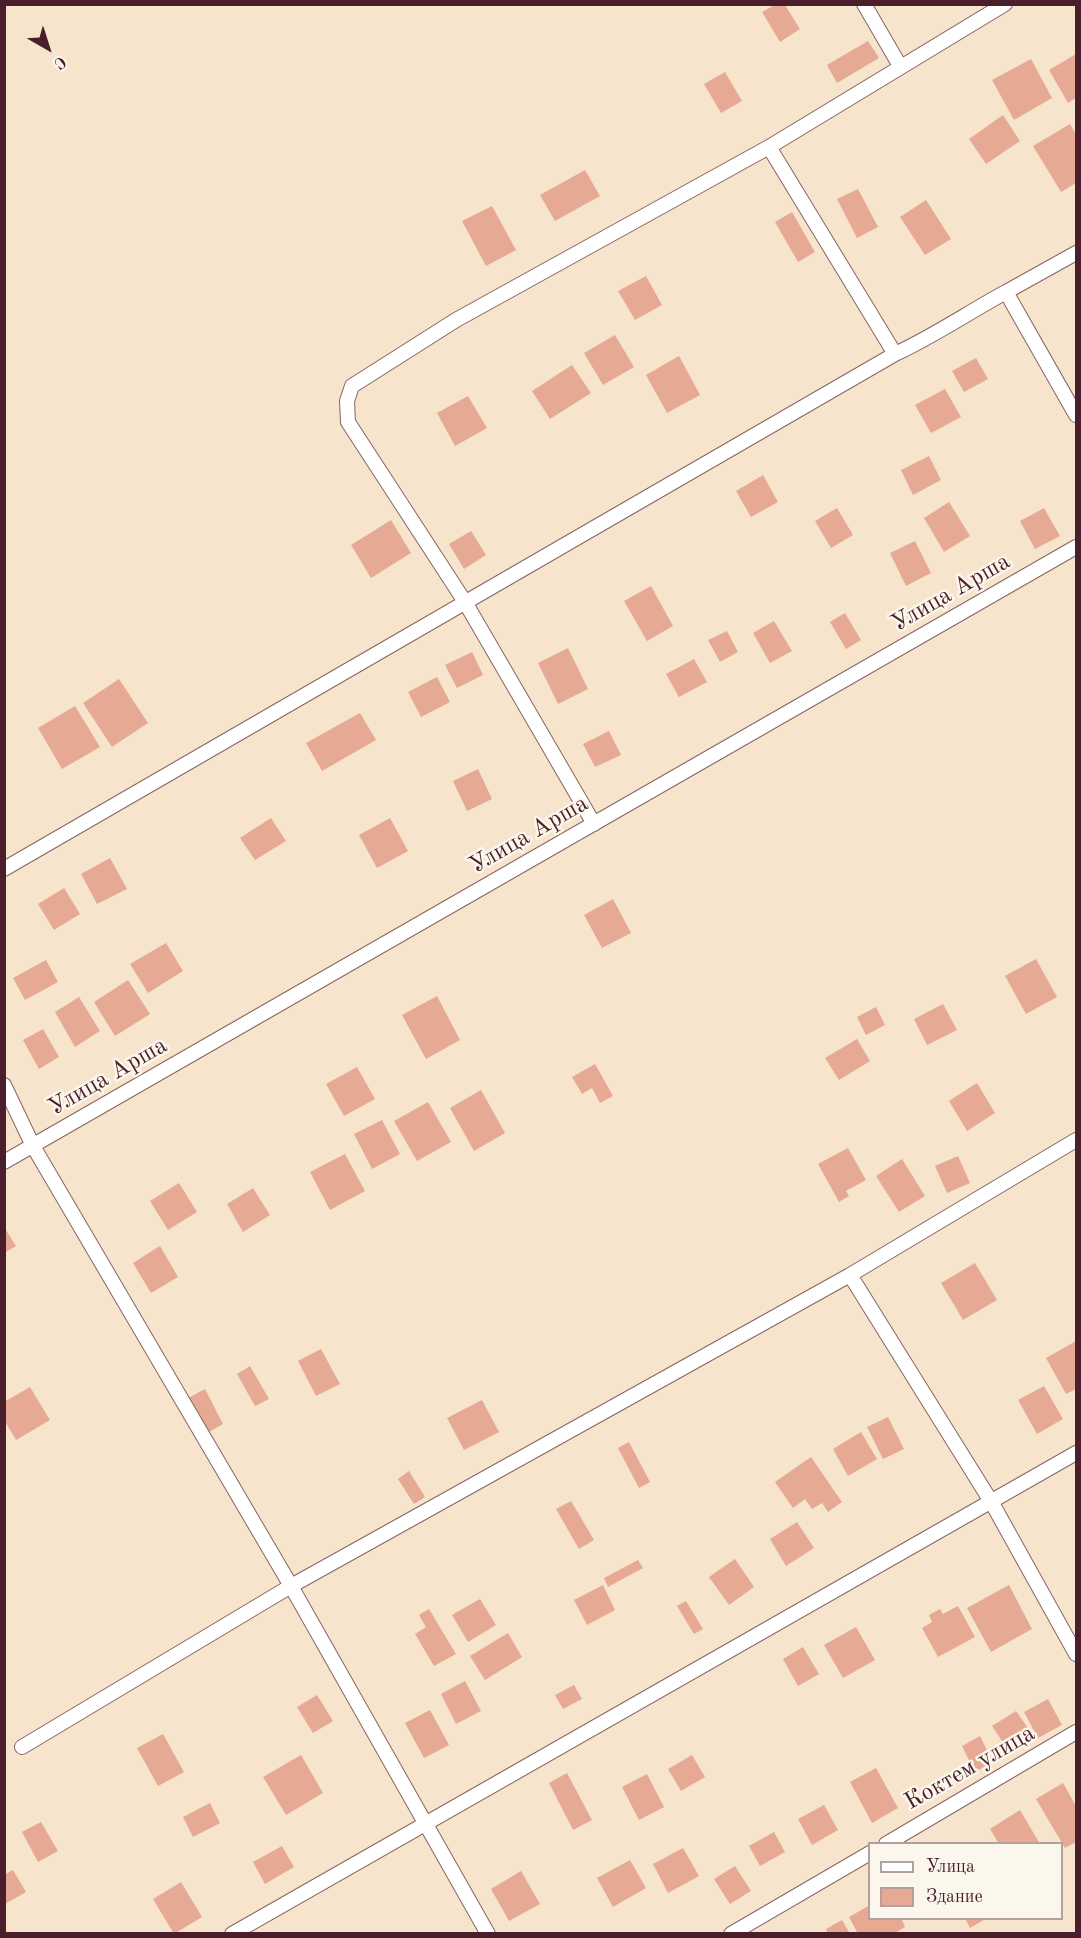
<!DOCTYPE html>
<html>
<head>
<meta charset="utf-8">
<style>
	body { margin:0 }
	#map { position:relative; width:1081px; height:1938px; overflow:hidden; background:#f6e4cc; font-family:"Old Standard TT",serif }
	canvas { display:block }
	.frame { position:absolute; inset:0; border:6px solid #4a1f2b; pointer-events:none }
	.legend { position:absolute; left:868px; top:1842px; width:195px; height:78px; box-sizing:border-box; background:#fbf7ec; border:2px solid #b4a19f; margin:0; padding:8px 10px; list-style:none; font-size:18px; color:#4a1f2b }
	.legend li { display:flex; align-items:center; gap:12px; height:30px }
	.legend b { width:30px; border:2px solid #b4a19f }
	.north { position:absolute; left:18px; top:18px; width:60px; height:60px; -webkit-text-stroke:4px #fbf7ec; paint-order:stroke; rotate:141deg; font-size:16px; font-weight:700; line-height:24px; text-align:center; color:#4a1f2b }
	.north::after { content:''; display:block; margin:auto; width:21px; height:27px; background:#4a1f2b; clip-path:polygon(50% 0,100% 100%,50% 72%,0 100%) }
</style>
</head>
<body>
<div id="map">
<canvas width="1081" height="1938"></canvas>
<div class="frame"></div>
<ul class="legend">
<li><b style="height:8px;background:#fff"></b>Улица</li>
<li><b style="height:16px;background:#e6a994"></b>Здание</li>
</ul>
<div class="north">С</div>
</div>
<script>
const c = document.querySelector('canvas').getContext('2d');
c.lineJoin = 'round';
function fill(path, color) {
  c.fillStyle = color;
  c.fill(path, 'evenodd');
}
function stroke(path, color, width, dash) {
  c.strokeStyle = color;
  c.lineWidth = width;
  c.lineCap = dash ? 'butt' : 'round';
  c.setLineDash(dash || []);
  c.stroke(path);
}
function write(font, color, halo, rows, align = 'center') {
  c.font = font + ' "Old Standard TT",serif';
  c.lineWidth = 5;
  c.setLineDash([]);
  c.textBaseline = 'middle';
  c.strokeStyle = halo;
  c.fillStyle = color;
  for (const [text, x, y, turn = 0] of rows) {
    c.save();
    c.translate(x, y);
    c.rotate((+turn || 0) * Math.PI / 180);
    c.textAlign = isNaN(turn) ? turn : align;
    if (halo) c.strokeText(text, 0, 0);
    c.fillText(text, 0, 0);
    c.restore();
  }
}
fill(new Path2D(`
	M775,5H785L800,29L780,42L762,12Z
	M868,41L879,58L837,83L827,65Z
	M1076,54V98L1068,103L1049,70Z
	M1031,59L1052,98L1014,120L992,80Z
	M725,72L742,101L721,113L704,84Z
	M1003,115L1020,141L986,164L969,139Z
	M1070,124L1076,135V183L1061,192L1033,146Z
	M585,170L600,196L555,221L540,195Z
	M858,189L878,227L857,238L837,199Z
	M926,200L951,239L925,255L900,217Z
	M492,206L516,250L486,266L462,221Z
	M792,212L815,252L798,262L775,222Z
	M646,276L662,305L635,320L618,291Z
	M615,335L634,367L603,385L584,353Z
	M679,356L700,395L667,413L646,375Z
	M976,358L988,379L964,392L952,371Z
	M572,365L591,393L550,419L532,391Z
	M945,389L961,417L931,433L915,405Z
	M468,396L487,428L455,446L437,413Z
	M929,456L941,480L913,495L901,470Z
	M763,475L778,502L751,517L736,491Z
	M949,502L970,536L944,552L924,518Z
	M837,508L853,535L831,548L815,521Z
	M1044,508L1060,536L1035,549L1020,521Z
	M391,520L411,553L371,578L351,545Z
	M471,531L486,555L464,569L449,544Z
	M915,541L931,573L906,586L890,553Z
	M651,586L673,626L647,641L624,601Z
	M845,613L861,640L846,649L830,622Z
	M774,621L792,651L770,663L753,633Z
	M727,631L738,652L720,662L708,640Z
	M568,648L588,689L558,704L538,663Z
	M472,652L483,675L457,688L445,665Z
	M694,659L707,682L679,697L666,674Z
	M437,677L450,702L421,717L408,692Z
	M119,679L148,723L112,747L83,703Z
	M75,706L100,747L62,769L38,728Z
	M360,713L376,740L322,771L306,743Z
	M609,731L621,755L595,767L583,744Z
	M478,769L492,799L467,811L453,781Z
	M271,818L286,841L255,860L240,838Z
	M390,818L408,851L377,868L359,835Z
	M110,858L127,889L97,904L81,874Z
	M64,888L80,914L54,930L38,904Z
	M613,899L631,933L602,948L584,915Z
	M166,943L183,971L148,993L130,964Z
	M1036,959L1057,997L1026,1014L1005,976Z
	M46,960L58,982L25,1000L13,978Z
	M128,980L150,1014L115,1036L94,1002Z
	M437,996L460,1040L426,1059L402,1015Z
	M79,997L100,1031L75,1047L55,1012Z
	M943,1004L957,1030L927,1045L914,1019Z
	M876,1007L885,1025L866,1035L857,1017Z
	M43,1029L59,1057L39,1069L23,1040Z
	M857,1039L870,1061L839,1080L825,1058Z
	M595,1064L613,1096L600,1103L592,1088L582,1094L572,1077Z
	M357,1067L375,1099L344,1116L326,1084Z
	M977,1083L995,1113L967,1131L949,1101Z
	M481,1090L505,1133L474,1151L450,1108Z
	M428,1102L451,1142L417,1161L394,1121Z
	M382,1120L400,1154L372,1169L354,1134Z
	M848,1148L866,1180L846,1191L849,1196L839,1202L818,1164Z
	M345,1154L365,1191L330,1210L310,1172Z
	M958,1156L970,1183L947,1193L935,1166Z
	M902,1159L925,1196L899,1212L876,1176Z
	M179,1183L197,1212L168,1230L150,1201Z
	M253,1188L270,1215L243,1232L227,1204Z
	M4,1227L16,1246L4,1253Z
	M160,1246L178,1277L151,1293L133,1263Z
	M975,1263L997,1300L963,1320L941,1283Z
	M1076,1341V1389L1066,1394L1046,1358Z
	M321,1349L340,1384L316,1396L298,1361Z
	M250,1366L269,1399L255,1406L237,1374Z
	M1044,1386L1063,1419L1037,1434L1018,1400Z
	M30,1387L50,1420L16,1440L4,1420V1402Z
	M205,1389L223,1424L207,1433L188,1398Z
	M482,1400L499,1432L464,1450L447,1418Z
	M888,1417L904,1449L883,1459L867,1427Z
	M861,1432L877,1459L848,1476L833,1449Z
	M629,1442L650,1482L639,1488L618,1448Z
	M811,1457L842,1502L828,1512L822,1503L812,1509L805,1499L793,1508L775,1482Z
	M409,1471L425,1497L414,1504L398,1479Z
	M571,1501L594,1540L579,1549L556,1509Z
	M797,1522L814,1548L786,1566L770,1539Z
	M735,1559L754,1587L729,1605L709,1577Z
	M638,1560L643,1568L608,1587L604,1578Z
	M603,1585L615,1610L587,1625L574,1600Z
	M1009,1585L1032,1629L991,1652L967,1608Z
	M480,1599L496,1625L468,1642L452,1615Z
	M686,1601L703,1629L694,1634L677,1606Z
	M958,1606L975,1637L938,1657L922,1628L932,1622L929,1615L940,1609L943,1614Z
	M429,1609L456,1654L434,1666L415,1634L426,1627L419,1615Z
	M856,1627L875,1660L843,1678L824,1645Z
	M508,1633L522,1657L485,1680L470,1656Z
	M803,1647L819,1674L798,1686L783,1659Z
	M465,1681L481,1711L456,1724L441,1694Z
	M574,1685L582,1699L563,1709L555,1695Z
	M317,1695L333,1721L313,1733L297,1707Z
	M1048,1699L1062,1725L1038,1738L1024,1712Z
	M430,1710L449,1745L424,1758L405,1723Z
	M1016,1711L1030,1731L1006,1747L992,1726Z
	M163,1734L184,1772L158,1786L137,1748Z
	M980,1736L993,1762L975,1772L962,1746Z
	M301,1755L323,1793L286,1815L263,1777Z
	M692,1755L705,1777L681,1791L668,1769Z
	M876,1768L898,1808L872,1823L850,1782Z
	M567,1773L592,1820L573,1830L549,1783Z
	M647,1774L664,1807L639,1820L622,1787Z
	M1063,1783L1076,1806V1842L1065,1848L1036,1799Z
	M210,1803L220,1823L193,1837L183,1817Z
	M824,1805L838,1830L812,1845L798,1819Z
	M1020,1810L1040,1844H999L990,1829Z
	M41,1822L58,1851L38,1862L22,1832Z
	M774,1832L785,1852L760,1866L749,1846Z
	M282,1846L294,1867L265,1884L253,1862Z
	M683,1848L699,1876L668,1893L653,1864Z
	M630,1860L646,1888L613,1907L597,1878Z
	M735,1866L751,1891L730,1904L714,1879Z
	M13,1870L26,1892L5,1904L4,1875Z
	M521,1871L540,1904L509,1921L491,1889Z
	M181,1882L202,1917L174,1934L153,1899Z
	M870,1905V1918H901L905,1927L893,1934H858L849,1917Z
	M965,1918H987L970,1928Z
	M842,1920L850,1934H828L826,1929Z`), '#e6a994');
const street = new Path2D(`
	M864,4L900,66
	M769,147L895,354
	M1006,292L1076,253
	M594,824L465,602L348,422L347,401L352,386L456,320L769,147L1005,4
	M4,869L895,354C934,336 969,312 1006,292L1076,415
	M4,1085L33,1146L291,1586L488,1934
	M4,1162L1076,547
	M850,1275L992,1503L1076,1654
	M22,1747L291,1586L850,1275L1076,1140
	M886,1844L1076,1732
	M232,1934L1076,1453
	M731,1934L870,1853`);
stroke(street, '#866463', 16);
stroke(street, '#fff', 14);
write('24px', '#4a1f2b', '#fbf7ec', [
	["Улица Арша",951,593,-30],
	["Улица Арша",529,835,-30],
	["Улица Арша",108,1077,-30],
	["Коктем улица",970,1768,-30]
]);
</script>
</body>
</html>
